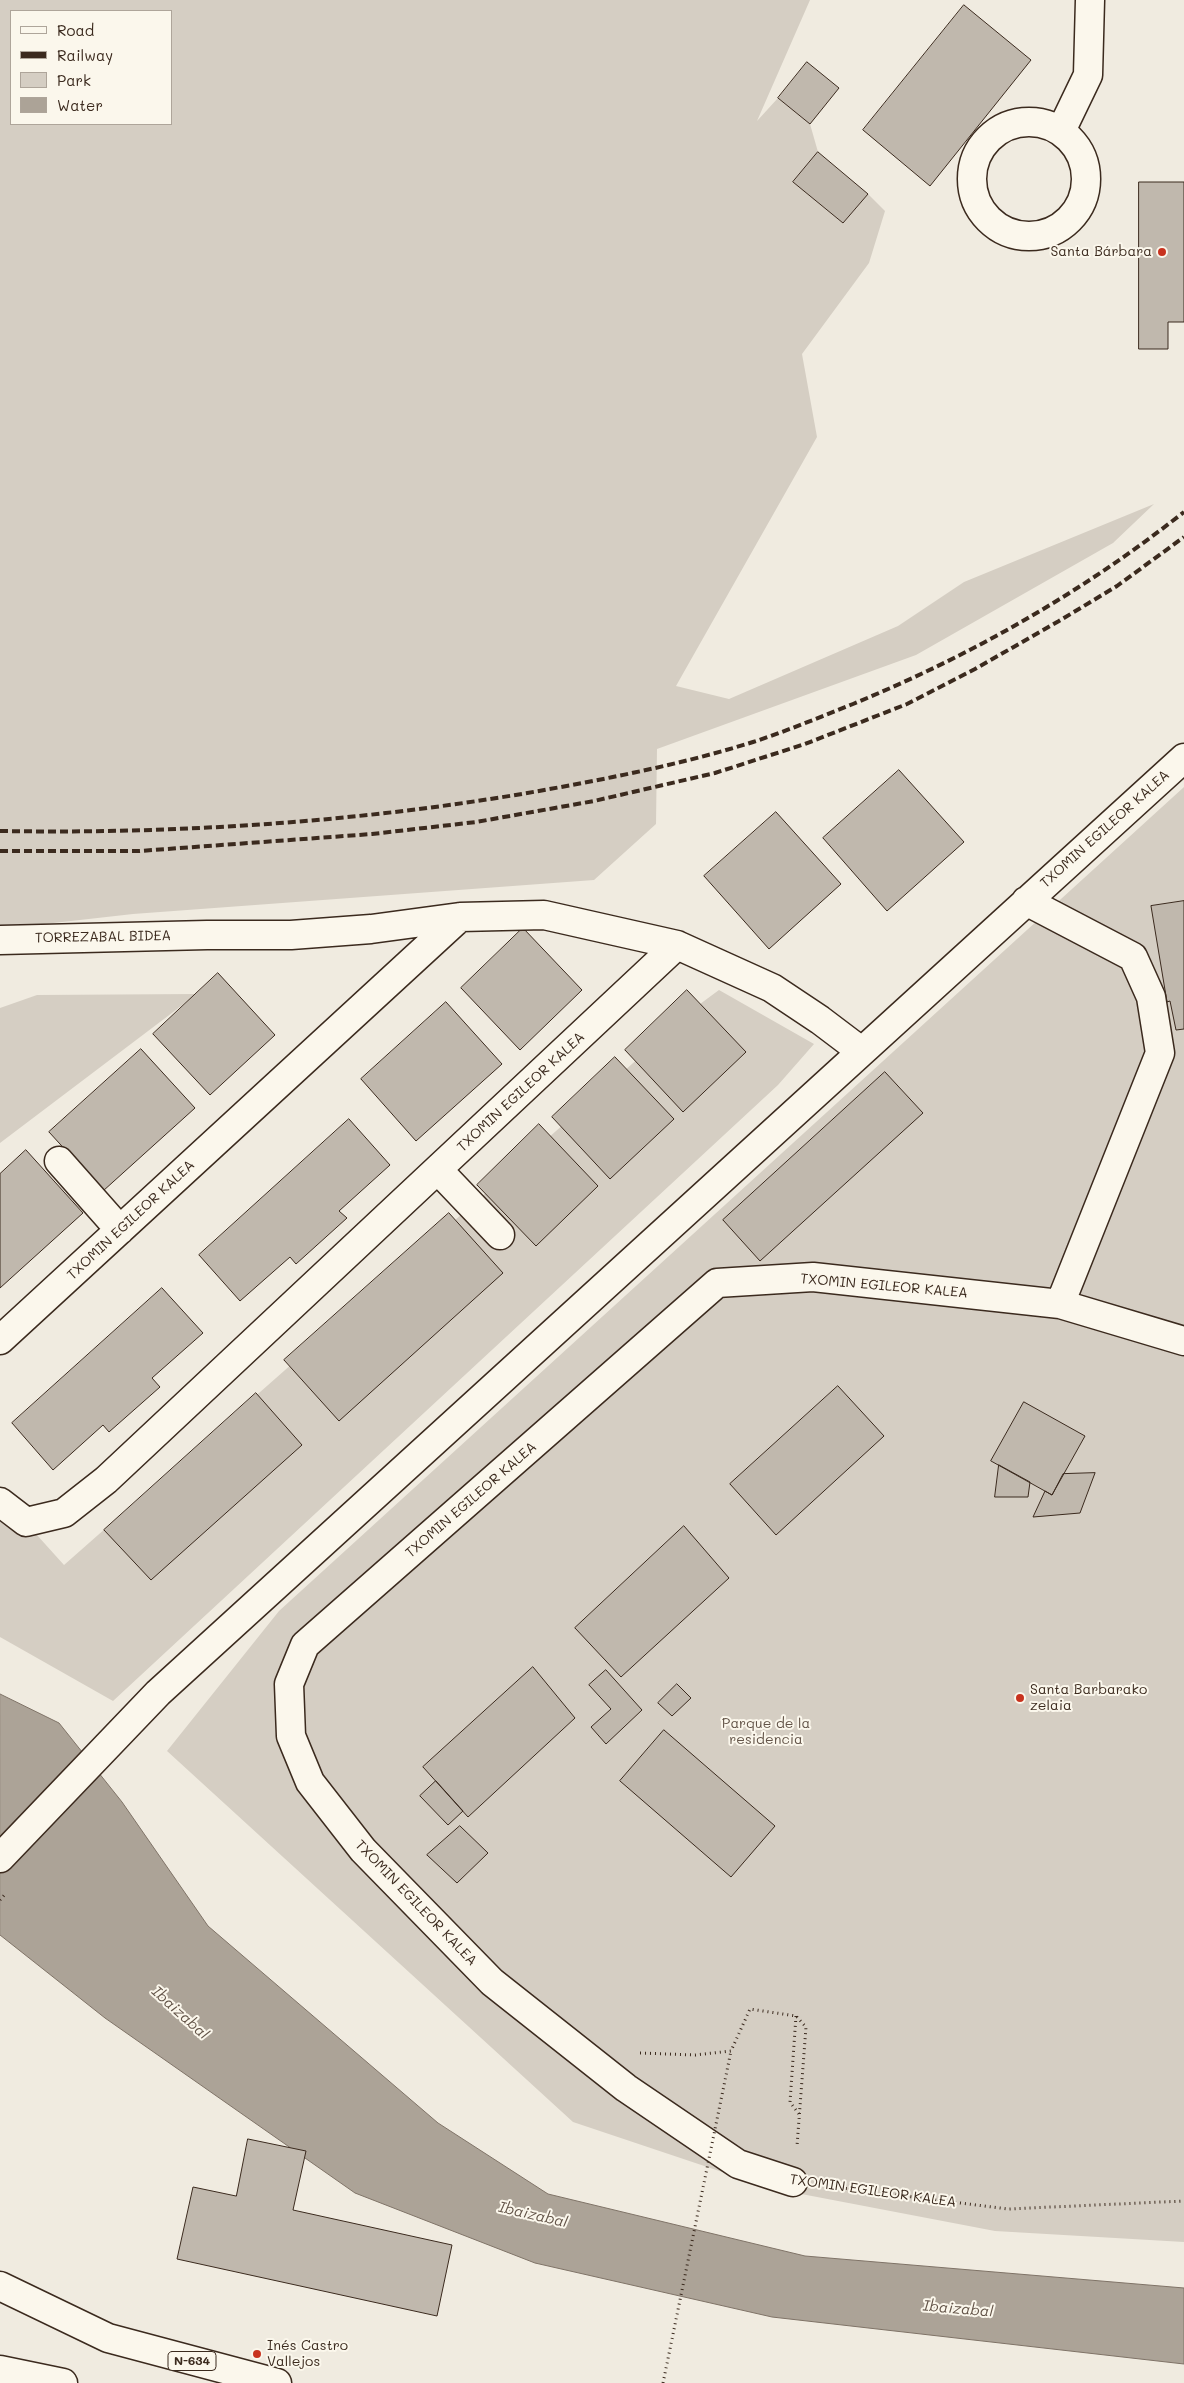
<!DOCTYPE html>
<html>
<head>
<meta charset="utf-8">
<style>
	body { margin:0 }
	#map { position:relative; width:1184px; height:2383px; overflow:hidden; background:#f0ebe0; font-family:Mali,sans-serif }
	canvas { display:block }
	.legend { position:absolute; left:10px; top:10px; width:162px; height:115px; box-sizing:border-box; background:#fbf7ec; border:1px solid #aea59a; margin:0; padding:6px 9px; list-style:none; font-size:15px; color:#3b2a1e }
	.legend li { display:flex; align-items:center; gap:10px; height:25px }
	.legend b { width:25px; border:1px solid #aea59a }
</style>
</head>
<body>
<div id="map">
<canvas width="1184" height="2383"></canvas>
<ul class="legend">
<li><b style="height:6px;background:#fbf7ec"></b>Road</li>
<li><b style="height:6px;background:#3b2a1e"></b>Railway</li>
<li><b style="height:14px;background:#d5cec3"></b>Park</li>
<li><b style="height:14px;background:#aca397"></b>Water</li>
</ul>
</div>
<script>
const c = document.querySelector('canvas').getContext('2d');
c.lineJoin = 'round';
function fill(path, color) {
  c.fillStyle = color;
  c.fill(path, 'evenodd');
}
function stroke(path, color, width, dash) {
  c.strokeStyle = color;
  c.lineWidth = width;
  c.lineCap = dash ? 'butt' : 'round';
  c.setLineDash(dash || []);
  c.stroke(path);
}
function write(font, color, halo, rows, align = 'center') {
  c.font = font + ' Mali,sans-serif';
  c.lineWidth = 4;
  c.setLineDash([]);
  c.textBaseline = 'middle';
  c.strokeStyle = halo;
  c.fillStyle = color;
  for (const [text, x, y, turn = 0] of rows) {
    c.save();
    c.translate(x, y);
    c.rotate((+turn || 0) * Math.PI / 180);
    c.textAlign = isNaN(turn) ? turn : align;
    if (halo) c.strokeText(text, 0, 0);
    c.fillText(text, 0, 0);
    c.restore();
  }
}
fill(new Path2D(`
	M0,0H810L757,121L778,98L810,124L818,152L793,182L843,223L868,194L885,211L869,263L802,354L817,437L676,686L729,699L898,626L964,582L1154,504L1113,543L916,655L657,749L656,824L594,880L133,914L0,929ZM11,11H171V124H11Z
	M1184,787V2242L995,2231L770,2188L573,2122L167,1751L279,1611Z
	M719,990L814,1044L778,1085L113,1701L0,1637V1494L64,1565L700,1004Z
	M197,994L0,1143V1008L37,995Z`), '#d5cec3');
const water = new Path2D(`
	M0,1694L59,1723L122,1802L208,1926L438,2123L548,2194L805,2256L1184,2288V2364L772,2317L535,2263L355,2193L105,2018L0,1935Z`);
fill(water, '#aca397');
stroke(water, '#7f7367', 1);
const building = new Path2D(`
	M964,5L1031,60L930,186L863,130Z
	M807,62L839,88L810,124L778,98Z
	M818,152L868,194L843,223L793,182Z
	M1139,182H1184V322H1168V349H1139Z
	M899,770L964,842L887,911L823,838Z
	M776,812L841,884L769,949L704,876Z
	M1184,901V1029L1176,1030L1170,1001L1167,1002L1151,906Z
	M523,928L582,990L520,1050L461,988Z
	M218,973L275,1035L210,1095L153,1034Z
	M687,990L746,1052L683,1112L625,1050Z
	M446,1002L502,1064L416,1141L361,1079Z
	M141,1049L195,1108L103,1191L49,1132Z
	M615,1057L674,1119L610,1179L552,1117Z
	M885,1072L923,1113L760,1261L723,1220Z
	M349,1119L390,1165L339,1211L347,1218L296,1264L290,1257L240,1301L199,1255Z
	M539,1124L598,1186L536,1246L477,1185Z
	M26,1150L83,1213L0,1288V1174Z
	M449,1213L503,1273L339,1421L284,1360Z
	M162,1288L203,1333L152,1378L160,1387L109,1432L103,1425L53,1470L12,1423Z
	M838,1386L884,1436L776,1535L730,1484Z
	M256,1393L302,1445L151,1580L104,1530Z
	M1024,1402L1085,1436L1052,1495L991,1461Z
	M999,1465L1030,1482L1028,1497H995Z
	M1095,1473L1080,1513L1033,1517L1045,1491L1052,1495L1063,1474Z
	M684,1526L729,1578L621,1677L575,1628Z
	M533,1667L575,1718L468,1817L423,1767Z
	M606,1670L642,1710L606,1744L591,1727L611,1709L589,1685Z
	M677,1684L691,1698L672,1716L658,1703Z
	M664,1730L775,1826L731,1877L620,1781Z
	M436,1781L463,1811L448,1825L420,1796Z
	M460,1826L488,1853L457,1883L427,1855Z
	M248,2139L306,2151L293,2210L452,2245L437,2316L177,2259L193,2187L236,2196Z`);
fill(building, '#c0b8ad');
stroke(building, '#3b2a1e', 1);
const minor = new Path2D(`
	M972 179a57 57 0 1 1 114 0a57 57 0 1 1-114 0Z
	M1061,131L1088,75L1090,0
	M1026,901L1133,957L1151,997L1160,1053L1060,1304
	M0,940L207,935H291L371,929L460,917L544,915L677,945L772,988L820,1020L861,1051
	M59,1161L120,1230
	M438,1170L500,1235
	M0,1340L460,917
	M0,1502L26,1522L64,1513L106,1480L677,945
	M0,1858L158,1693L1184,758
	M793,2182L738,2164L626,2088L492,1982L363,1850L310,1782L291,1736L289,1684L305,1645L717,1283L813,1277L1060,1304L1184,1341`);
const highway = new Path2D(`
	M0,2286L108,2338L277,2383
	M0,2370L63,2383`);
stroke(minor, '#3b2a1e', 31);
stroke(highway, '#3b2a1e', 31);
stroke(new Path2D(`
	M0,1900L6,1893
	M796,2016L790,2102L799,2114
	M640,2053L695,2055L731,2051L750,2009L796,2016L806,2027L797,2146
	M826,2186L1008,2209L1184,2201`), '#3b2a1e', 3, [1, 4]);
stroke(minor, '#fbf7ec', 28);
stroke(highway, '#fbf7ec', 28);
stroke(new Path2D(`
	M0,831C180,834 361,822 539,791C611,778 683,764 753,742C787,731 820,717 853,704C974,654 1081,593 1184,512
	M0,851H139L372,834L476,822L594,801L715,773L805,744L907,704L975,669L1059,621L1117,586L1184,537`), '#3b2a1e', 4, [8, 4]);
stroke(new Path2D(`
	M663,2383L731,2051`), '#3b2a1e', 3, [1, 4]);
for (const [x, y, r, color] of [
	[1162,252,5,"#c8321e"],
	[1020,1698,5,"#c8321e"],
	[257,2354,5,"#c8321e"]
]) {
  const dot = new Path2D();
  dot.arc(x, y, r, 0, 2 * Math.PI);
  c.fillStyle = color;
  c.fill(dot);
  stroke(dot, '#fbf7ec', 2);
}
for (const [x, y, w] of [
	[192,2361,48]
]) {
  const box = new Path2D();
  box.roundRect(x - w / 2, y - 9.5, w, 19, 4);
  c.fillStyle = '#fbf7ec';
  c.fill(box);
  stroke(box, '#3b2a1e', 1);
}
write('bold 12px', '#3b2a1e', null, [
	["N-634",192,2361]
]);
write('14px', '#3b2a1e', '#fbf7ec', [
	["Santa Bárbara",1152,252,"right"],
	["Santa Barbarako",1030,1690],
	["zelaia",1030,1706],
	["Inés Castro",267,2346],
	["Vallejos",267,2362]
], 'left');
write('14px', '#3b2a1e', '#fbf7ec', [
	["TXOMIN EGILEOR KALEA",1105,829,-42],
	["TORREZABAL BIDEA",103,937,-1],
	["TXOMIN EGILEOR KALEA",521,1092,-43],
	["TXOMIN EGILEOR KALEA",131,1220,-43],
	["TXOMIN EGILEOR KALEA",884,1286,5],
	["TXOMIN EGILEOR KALEA",471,1500,-41],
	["TXOMIN EGILEOR KALEA",416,1903,46],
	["TXOMIN EGILEOR KALEA",873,2191,8]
]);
write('14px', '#625347', '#fbf7ec', [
	["Parque de la",766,1724],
	["residencia",766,1740]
]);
write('italic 15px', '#635448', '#fbf7ec', [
	["Ibaizabal",180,2013,42],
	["Ibaizabal",533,2215,13],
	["Ibaizabal",958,2309,5]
]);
</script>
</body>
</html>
